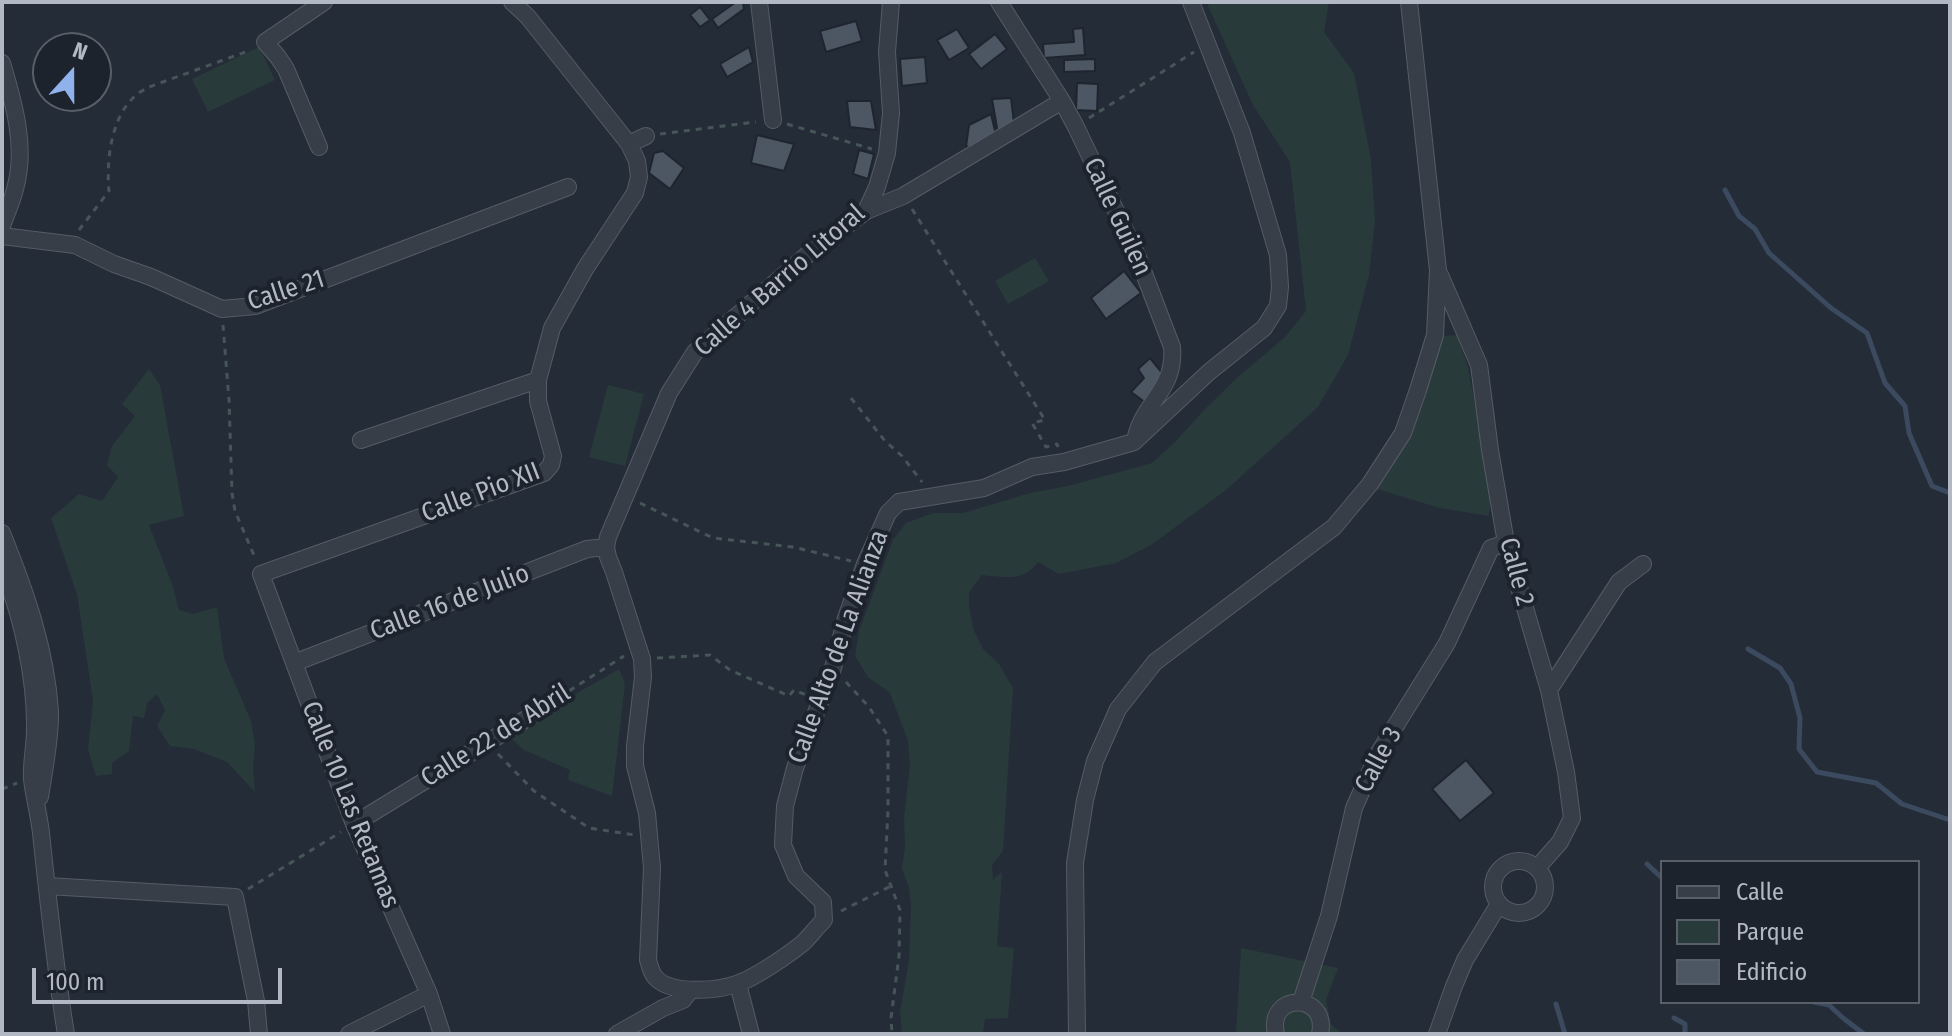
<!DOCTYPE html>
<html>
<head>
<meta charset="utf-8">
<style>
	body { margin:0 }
	#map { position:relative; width:1952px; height:1036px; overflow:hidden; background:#242c38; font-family:"Fira Sans Condensed",sans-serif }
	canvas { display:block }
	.frame { position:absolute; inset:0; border:4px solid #b3b9c4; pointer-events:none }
	.legend { position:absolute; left:1660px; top:860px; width:260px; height:144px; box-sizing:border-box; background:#1d232d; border:2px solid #595f69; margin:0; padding:10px 14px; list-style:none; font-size:24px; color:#b3b9c4 }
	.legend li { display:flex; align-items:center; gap:16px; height:40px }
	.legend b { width:40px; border:2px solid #595f69 }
	.north { position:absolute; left:32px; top:32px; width:80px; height:80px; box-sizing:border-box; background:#1d232d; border:2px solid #595f69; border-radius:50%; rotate:21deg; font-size:22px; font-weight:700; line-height:32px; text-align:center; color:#b3b9c4 }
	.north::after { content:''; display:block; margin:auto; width:28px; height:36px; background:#90b2ec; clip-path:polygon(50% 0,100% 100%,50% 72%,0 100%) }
	.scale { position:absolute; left:32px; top:968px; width:250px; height:36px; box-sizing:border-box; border:4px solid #b3b9c4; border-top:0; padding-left:10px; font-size:24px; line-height:28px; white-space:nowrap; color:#b3b9c4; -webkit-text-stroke:6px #1d232d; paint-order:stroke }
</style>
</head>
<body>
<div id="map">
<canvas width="1952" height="1036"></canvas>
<div class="frame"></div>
<ul class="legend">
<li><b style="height:10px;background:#373e48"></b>Calle</li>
<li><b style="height:22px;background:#293a3b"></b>Parque</li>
<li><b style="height:22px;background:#4d5663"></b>Edificio</li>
</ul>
<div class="north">N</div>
<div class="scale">100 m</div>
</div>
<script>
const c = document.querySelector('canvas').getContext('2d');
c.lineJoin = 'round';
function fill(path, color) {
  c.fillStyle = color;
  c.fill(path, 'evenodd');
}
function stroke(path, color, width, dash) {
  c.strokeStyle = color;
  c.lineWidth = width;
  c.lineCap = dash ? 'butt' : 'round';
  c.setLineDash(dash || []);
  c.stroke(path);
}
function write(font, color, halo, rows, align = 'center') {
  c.font = font + ' "Fira Sans Condensed",sans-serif';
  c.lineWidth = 8;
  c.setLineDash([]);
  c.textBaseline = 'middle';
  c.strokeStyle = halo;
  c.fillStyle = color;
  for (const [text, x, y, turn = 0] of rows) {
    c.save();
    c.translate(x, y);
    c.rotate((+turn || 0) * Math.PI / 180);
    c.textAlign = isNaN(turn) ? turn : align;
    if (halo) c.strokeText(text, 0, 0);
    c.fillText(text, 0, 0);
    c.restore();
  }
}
fill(new Path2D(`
	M1209,2H1329L1324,32L1354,73L1371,159L1375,221L1369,275L1348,355L1318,407L1226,490L1151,545L1116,563L1059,574L1038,562C1024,582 1004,577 982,575L969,592V607L974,631L983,649L999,664L1013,688L1003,851L992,865L993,880L1002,872L997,946L1014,948L1008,1018L985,1019L983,1034H902L900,1012L909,960L911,907L909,888L902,868L905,847L904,816L910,766L908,741L890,693L868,677L855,656L859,631L893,540L906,523L933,513H963L1030,493L1068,486L1152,463L1175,442L1206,408L1239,376L1285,337L1306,311L1290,162L1253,105L1208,6Z
	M259,47L275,80L208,112L192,79Z
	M1035,258L1049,281L1008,304L995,281Z
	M1457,335L1468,367L1491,490L1489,516L1440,508L1377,489C1410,444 1427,389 1443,336Z
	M149,369L160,385L184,516L149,525L172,584L179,610L193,614L217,607L224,658L251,721L255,744L253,769L255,792L227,762L194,749L170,746L157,726L165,710L157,694L147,703L144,718L133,716L129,751L112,763V774L96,776L88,750L93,701L77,594L51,518L79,494L102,501L118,477L107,465L112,446L135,416L122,404Z
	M608,385L644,394L625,466L589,457Z
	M619,669L625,684L612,796L568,780L570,770L524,750L506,734Z
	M1241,948L1338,968L1326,1000L1331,1024L1342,1034H1236Z`), '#293a3b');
stroke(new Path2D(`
	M1725,190L1739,216L1755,229L1769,253L1831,308L1867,333L1885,383L1905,406L1909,433L1932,486L1950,493
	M1748,649L1780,668L1791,684L1800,718L1799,749L1817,772L1876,783L1902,804L1950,820
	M1647,864L1662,878
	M1814,1002L1829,1005L1843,1018L1864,1034
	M1556,1004L1565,1034
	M1674,1018L1685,1024V1034`), '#3b4a5f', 5);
const building = new Path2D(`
	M736,2H743L744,9L718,28L712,19Z
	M700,7L710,20L700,27L690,15Z
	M856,21L862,41L826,52L820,31Z
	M1083,28L1085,55L1044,58L1043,44L1074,42L1073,29Z
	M957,29L969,48L949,60L937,40Z
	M995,34L1007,49L981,69L969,54Z
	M749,47L753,62L727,77L720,64Z
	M925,57L927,83L902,86L900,59Z
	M1095,59V71L1064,72V60Z
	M1077,83L1098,84L1097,111L1076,110Z
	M1011,98L1014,123L998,134L992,99Z
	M847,101H871L876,130L850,127Z
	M991,114L996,135L971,148L966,146L969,125Z
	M757,135L794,144L784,171L751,163Z
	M859,150L874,154L868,179L853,174Z
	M663,151L684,168L670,189L649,173L654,153Z
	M1124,271L1141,293L1106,319L1091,298Z
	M1150,358L1163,374L1146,403L1131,392L1144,378L1138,369Z
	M1466,760L1494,793L1460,821L1432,789Z`);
fill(building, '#4d5663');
stroke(building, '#1f252f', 2);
const minor = new Path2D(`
	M759,2L773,120
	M891,2L887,52L891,113L887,153L877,187L866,211L807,255L695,352L669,393L608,537L606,547L608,557L614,572L642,659L643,677L635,746V766L647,813L652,868L648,960C650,966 651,972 655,977C670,995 719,991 739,983C756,977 788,955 803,943C810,936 817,927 824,920L823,902L796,876L783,845L785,806L795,768L833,668L846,618L865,564L888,513L899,502L984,488L1032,467L1064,462L1134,442L1209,372L1264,328L1278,306L1280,287L1278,255L1242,133L1191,2
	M999,2L1062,101L1076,127L1137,255L1172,347C1176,391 1142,402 1135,441
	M2,63C14,103 27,148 15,189C12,202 6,214 2,226
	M629,144L646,136
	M319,147L286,69L278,57L265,42L324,2
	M866,211L903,196L1062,101
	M2,236L75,245L114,264L151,277L222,309L255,306L568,187
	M1440,275L1479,365L1490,450L1506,543L1549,690L1566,772L1572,818L1560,842L1537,868
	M361,440L538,380
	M2,533C25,590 46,649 50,711C51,737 44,771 40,797
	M2,569C22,612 36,682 35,730C35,746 31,763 32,779C34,797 39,815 41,833C48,900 55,967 66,1034
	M294,663L587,549L606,547
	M1549,690L1619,582L1643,564
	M354,824L526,719
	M1493 887a26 26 0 1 1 52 0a26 26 0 1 1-52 0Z
	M47,886L235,897L256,1001L259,1034
	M738,984L751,1034
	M1301,1002L1329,916L1354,808L1378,754L1447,643L1491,548L1506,543
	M349,1034L429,994
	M442,1034L429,994L354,824L261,574L544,473L551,465L553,456L538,401V380L552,328L585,269L635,193L639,177L637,161L629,144L528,17L512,2
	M617,1034L663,1008L683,1000L690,991
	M1077,1034L1075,863L1085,800L1095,761L1118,709L1155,662L1334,527L1370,484L1403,433L1418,390L1435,335L1438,270L1409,2
	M1276,1034C1266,992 1329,992 1320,1034
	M1437,1034L1454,986L1465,960L1499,904`);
stroke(minor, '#565c66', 18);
stroke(new Path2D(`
	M1089,118L1194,52
	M787,124L872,149
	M660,134L756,122
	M912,209L1045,420L1032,423L1046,447L1057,444L1058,447
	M79,230L109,191C106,162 111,119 133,98C137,93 144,90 149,87L251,50
	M223,325L229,400L232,493L235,511L256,560
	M851,398L885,441L902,456L922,482
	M640,503L713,538L793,547L851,561
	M657,658L710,655L730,670L789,696L794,690L806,695
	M846,682L869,707L888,736V810L885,870L900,910L899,956L891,1018L892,1034
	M539,710L624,656
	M498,754L534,791L589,828L635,835
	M2,789L17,783
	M248,889L341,832
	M841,911L891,886`), '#465558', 3, [6, 6]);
stroke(minor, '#373e48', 16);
write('26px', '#b3b9c4', '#1d232d', [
	["Calle Guilen",1117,217,65],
	["Calle 4 Barrio Litoral",780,281,-41],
	["Calle 21",286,291,-18],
	["Calle Pio XII",481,493,-21],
	["Calle 2",1516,572,75],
	["Calle 16 de Julio",450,603,-21],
	["Calle Alto de La Alianza",839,647,-70],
	["Calle 22 de Abril",496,736,-32],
	["Calle 3",1379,760,-62],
	["Calle 10 Las Retamas",350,805,68]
]);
</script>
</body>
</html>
